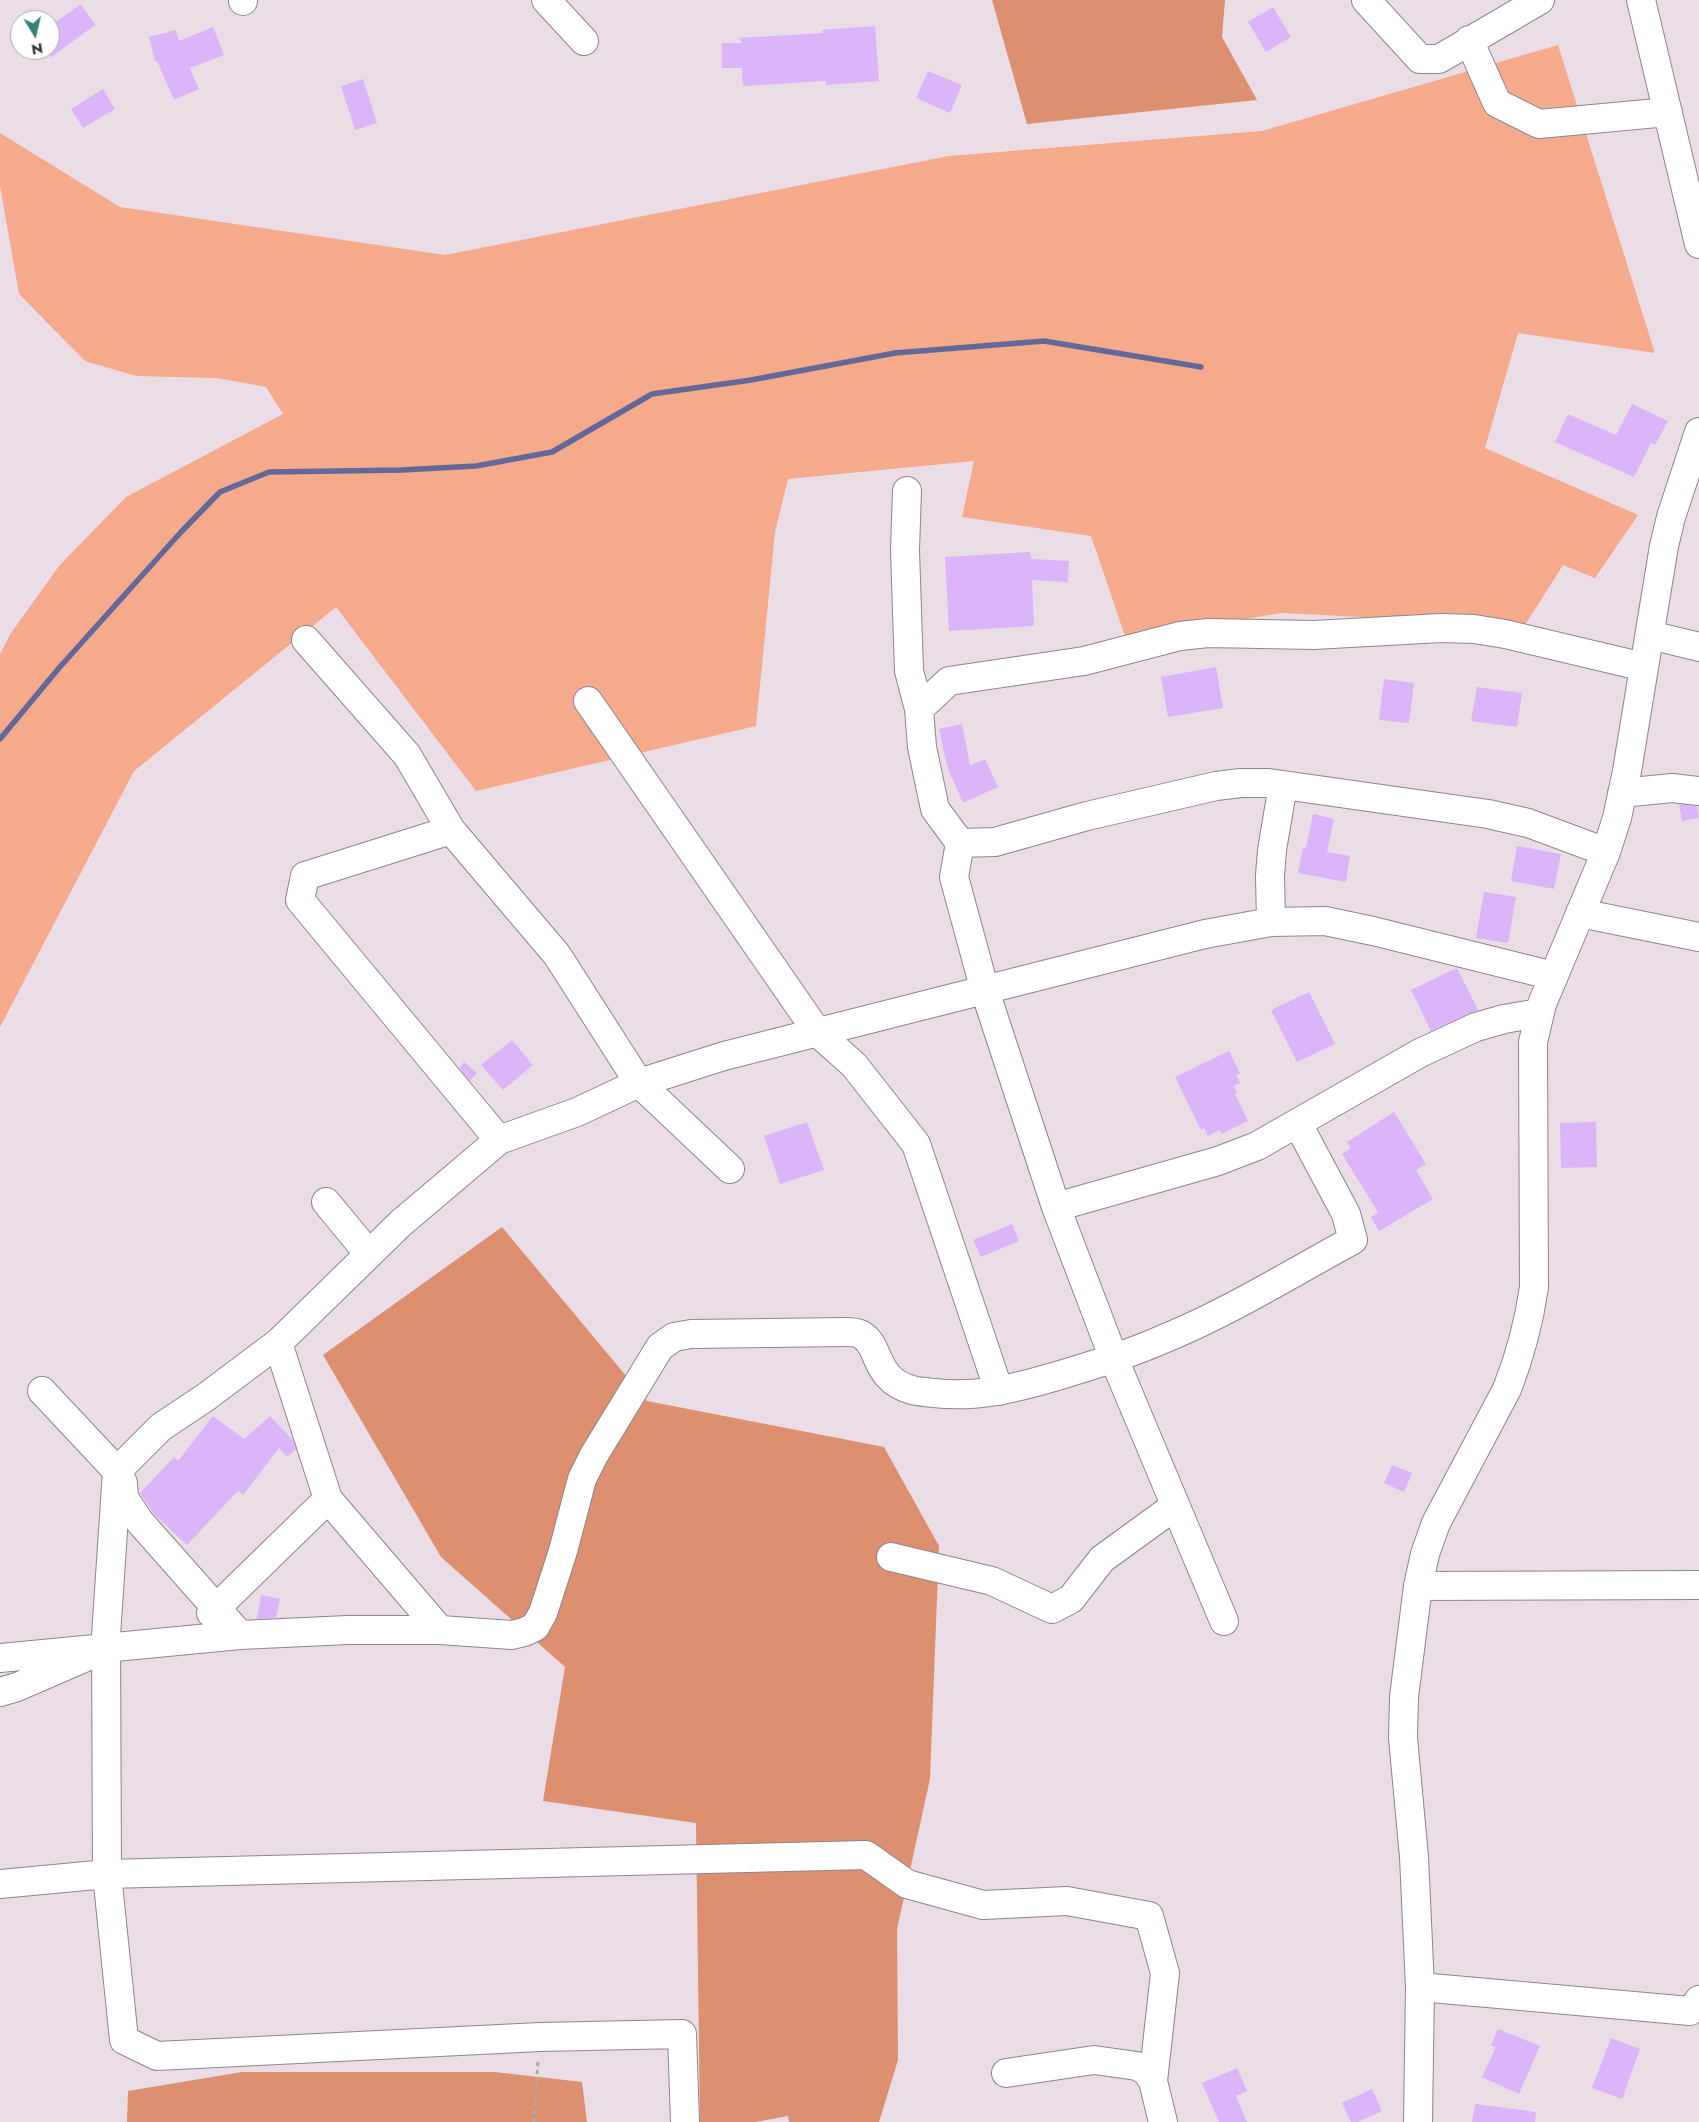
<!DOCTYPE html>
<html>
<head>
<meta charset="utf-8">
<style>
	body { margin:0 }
	#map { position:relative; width:1699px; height:2122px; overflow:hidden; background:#eadde5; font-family:Jost,sans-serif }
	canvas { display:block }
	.north { position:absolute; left:10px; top:10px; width:50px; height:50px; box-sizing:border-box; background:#fff; border:1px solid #aba9aa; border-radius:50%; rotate:171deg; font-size:14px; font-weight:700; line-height:20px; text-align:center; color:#2d282b }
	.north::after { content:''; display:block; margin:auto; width:18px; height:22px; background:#387f77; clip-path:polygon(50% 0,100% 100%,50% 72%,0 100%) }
</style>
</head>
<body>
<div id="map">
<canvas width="1699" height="2122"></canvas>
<div class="north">N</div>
</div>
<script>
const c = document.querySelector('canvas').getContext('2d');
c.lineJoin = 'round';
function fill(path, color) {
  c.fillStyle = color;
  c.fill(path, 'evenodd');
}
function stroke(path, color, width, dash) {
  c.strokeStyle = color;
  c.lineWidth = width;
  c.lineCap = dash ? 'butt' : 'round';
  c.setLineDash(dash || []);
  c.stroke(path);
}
fill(new Path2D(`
	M1558,45L1655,353L1518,333L1485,448L1638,515L1595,578L1563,565L1525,625L1281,613L1126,639L1091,536L962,517L974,461L788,479L775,532L756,726L476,791L336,607L134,771L0,1027V654L11,633L59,566L126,497L283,414L266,387L217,378L136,376L85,361L19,294L0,186V133L120,207L445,255L949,156L1262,131Z`), '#f4aa8b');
fill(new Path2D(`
	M992,0H1225L1222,37L1257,100L1027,124Z
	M502,1227L647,1401L884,1447L939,1546L930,1779L897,1929L898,2060L879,2122H789L788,2116L755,2122H700L696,1823L543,1801L565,1667L441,1557L323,1355Z
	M242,2072H495L582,2082L587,2122H127L128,2091Z`), '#dd906f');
stroke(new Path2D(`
	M0,739L59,668L181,532L220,492L269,472L402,470L476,466L552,452L652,394L751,380L895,353L1044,341L1201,367`), '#646799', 5.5);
fill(new Path2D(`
	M81,4L95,25L50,58V26Z
	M1273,7L1291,37L1266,52L1248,22Z
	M875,26L879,81L826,85V81L743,86L742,68H722V43H741L740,38L823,33L822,30Z
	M213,27L224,55L190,68L199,89L174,100L157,61H155L149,37L176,30L179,41Z
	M928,71L962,85L950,113L916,98Z
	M363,79L377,123L355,130L341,86Z
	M103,89L115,109L83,128L71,109Z
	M1632,404L1668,421L1655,445L1651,443L1634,477L1555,442L1568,414L1616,435Z
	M1030,552L1031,559L1069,561L1068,582L1032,580L1034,626L949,631L945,557Z
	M1216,667L1223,708L1168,717L1161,677Z
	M1384,679L1414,683L1409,723L1379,720Z
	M1477,687L1522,693L1517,727L1471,721Z
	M962,724L970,765L985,759L998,787L963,803L947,766L939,729Z
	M1679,804L1697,806L1699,818L1682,821Z
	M1313,814L1334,819L1327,852L1350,856L1346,882L1298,873L1303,847L1306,848Z
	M1517,846L1561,854L1554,889L1511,881Z
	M1484,892L1516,897L1508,943L1476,938Z
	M1457,968L1478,1010L1431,1031L1411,990Z
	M1309,992L1335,1044L1297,1062L1271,1010Z
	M512,1040L533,1065L503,1090L481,1065Z
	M1229,1051L1240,1073L1236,1075L1240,1083L1234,1086L1237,1093L1235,1094L1248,1121L1221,1134L1220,1130L1208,1136L1204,1128L1201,1130L1175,1077Z
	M464,1062L477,1073L470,1081L459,1068Z
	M1394,1112L1426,1164L1416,1170L1433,1199L1379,1231L1371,1217L1378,1212L1342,1154L1351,1148L1347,1142Z
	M807,1122L824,1170L780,1184L764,1136Z
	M1596,1122L1597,1167L1561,1168L1560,1123Z
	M1012,1224L1019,1241L981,1257L973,1240Z
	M213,1416L244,1439L270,1416L293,1440L296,1449L287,1457L279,1448L243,1495L238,1491L187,1545L154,1514L140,1493L174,1457L178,1461Z
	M1392,1465L1412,1473L1404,1492L1384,1483Z
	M261,1595L280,1599L276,1618L257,1619Z
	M1498,2029L1540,2046L1519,2094L1482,2077L1496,2047L1491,2045Z
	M1611,2038L1640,2049L1622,2099L1592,2088Z
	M1237,2068L1247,2091L1236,2096L1247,2122H1219L1202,2083Z
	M1372,2089L1382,2111L1358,2122H1351L1342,2103Z
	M1475,2104L1536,2112L1535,2122H1472Z`), '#dcb4fa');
const minor = new Path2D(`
	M243,0V1
	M546,0L584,41
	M1366,0L1420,59H1439L1540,0
	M1641,0L1699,244
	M1469,40L1497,103L1539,124L1668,112
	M907,491L905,550L909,671L919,709
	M1650,635L1699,647
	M306,640L407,755L451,830
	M588,701L818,1033L854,1065L916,1144L999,1391
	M1622,793L1672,788L1699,791
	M960,843L935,809L922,747L919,709L949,681L1084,661L1180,636L1208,633L1314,635L1441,628L1474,629L1505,634L1644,667
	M1580,913L1699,937
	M1271,922L1270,876L1272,850L1283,785
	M499,1140L300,900L305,876L451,830L557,955L639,1083L730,1169
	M326,1202L369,1254
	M1056,1207L1218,1161L1257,1146L1420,1053L1476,1027L1504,1019L1539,1013
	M42,1391L117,1471L106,1636L107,1874L124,2040L157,2056L540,2037L682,2034L685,2122
	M328,1499L440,1630
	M891,1557L992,1581L1052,1609L1071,1599L1102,1559L1175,1506
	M1418,1586L1699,1585
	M211,1613L328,1499L278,1343
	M1224,1621L1114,1359L1056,1207L985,991L954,877L960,843L995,842L1087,816L1216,786L1241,783H1269L1488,814L1528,823L1606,852
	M240,1635L140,1522L124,1498L123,1483L117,1471L161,1427L206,1397L278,1343L401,1223L499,1140L577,1112L639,1083L724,1056L1205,934L1271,922L1325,921L1373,931L1554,976
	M0,1658L240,1635L348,1630H440L512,1635L524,1632L535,1627L543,1613L563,1551L582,1479L594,1455L660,1347L674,1337L691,1334L845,1332C849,1332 856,1332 860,1334C882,1345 872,1379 912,1390C919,1392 927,1392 934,1393C978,1398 1016,1388 1057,1376C1093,1365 1127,1355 1161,1340C1228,1313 1290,1274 1353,1240L1346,1214L1298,1124
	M0,1692L17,1687L84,1658
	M0,1884L107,1874L866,1855L907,1884L983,1905L1067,1901L1149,1916L1165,1973L1153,2081
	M1420,1987L1690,2011L1699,2000
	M1006,2073L1094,2060L1137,2066L1146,2071L1153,2081L1163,2122
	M1418,2122L1420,1987L1414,1857L1403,1738L1404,1697L1418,1586L1425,1554L1436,1523L1507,1389C1520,1356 1529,1322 1534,1287L1533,1042L1542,1004L1606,852L1617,818L1627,771L1664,546L1671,517L1699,432`);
stroke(minor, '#90858c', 30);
stroke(new Path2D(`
	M534,2122L538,2060`), '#b0a6ac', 3, [4, 4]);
stroke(minor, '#fff', 28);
</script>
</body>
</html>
